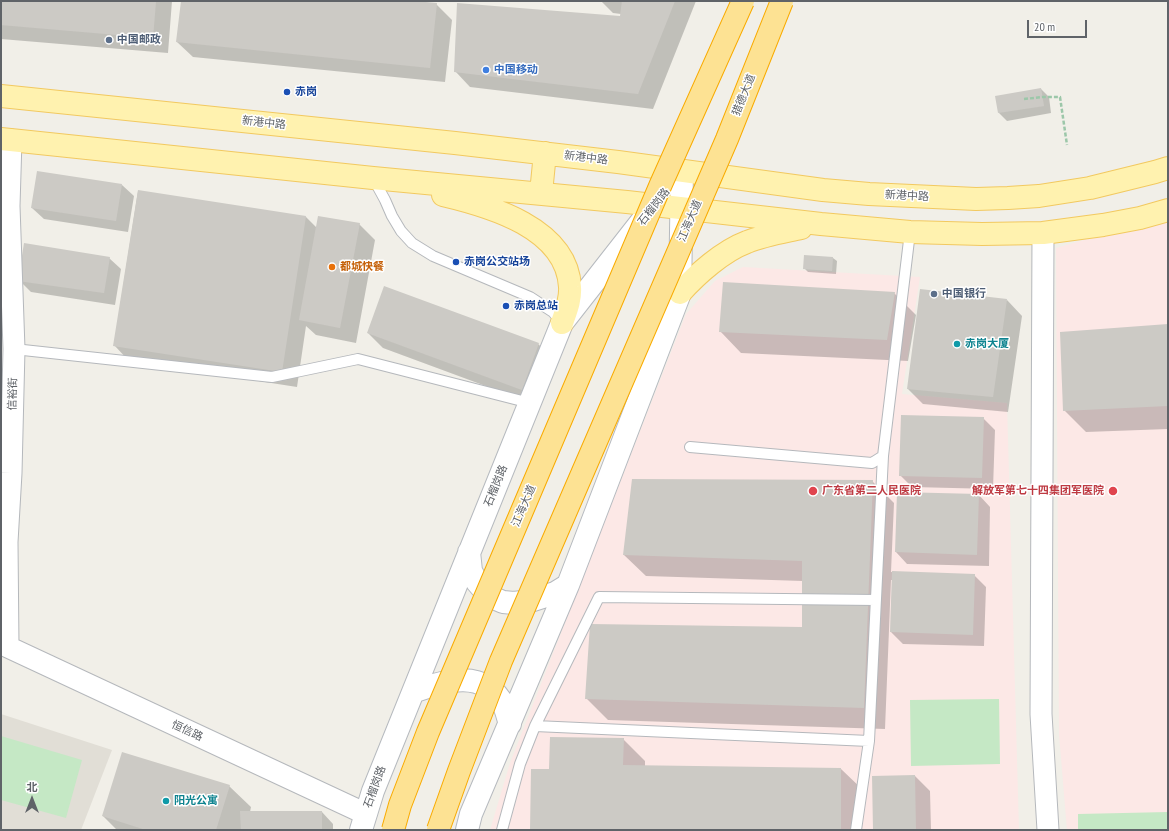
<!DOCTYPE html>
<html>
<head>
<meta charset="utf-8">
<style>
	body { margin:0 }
	#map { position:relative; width:1169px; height:831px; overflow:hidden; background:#f1efe8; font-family:"PT Sans Narrow","Noto Sans SC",sans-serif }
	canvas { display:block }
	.frame { position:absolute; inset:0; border:2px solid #5f6368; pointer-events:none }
	.north { position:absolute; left:12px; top:779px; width:40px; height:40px; -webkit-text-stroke:3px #fff; paint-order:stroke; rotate:0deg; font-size:11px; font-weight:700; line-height:16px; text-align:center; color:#5f6368 }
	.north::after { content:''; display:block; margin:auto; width:14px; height:18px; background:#5f6368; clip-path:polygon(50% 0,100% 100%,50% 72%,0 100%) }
	.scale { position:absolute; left:1027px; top:20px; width:60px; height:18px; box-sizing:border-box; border:2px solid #5f6368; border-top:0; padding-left:5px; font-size:12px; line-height:14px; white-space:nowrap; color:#5f6368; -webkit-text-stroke:3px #fff; paint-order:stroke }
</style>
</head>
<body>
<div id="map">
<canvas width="1169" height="831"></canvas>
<div class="frame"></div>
<div class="north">北</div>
<div class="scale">20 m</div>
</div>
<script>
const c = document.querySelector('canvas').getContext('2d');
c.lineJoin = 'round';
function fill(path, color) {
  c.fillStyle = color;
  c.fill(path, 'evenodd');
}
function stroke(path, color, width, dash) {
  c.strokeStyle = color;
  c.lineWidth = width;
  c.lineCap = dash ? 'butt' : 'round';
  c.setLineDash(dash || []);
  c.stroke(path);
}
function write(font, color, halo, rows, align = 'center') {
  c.font = font + ' "PT Sans Narrow","Noto Sans SC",sans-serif';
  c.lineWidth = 3;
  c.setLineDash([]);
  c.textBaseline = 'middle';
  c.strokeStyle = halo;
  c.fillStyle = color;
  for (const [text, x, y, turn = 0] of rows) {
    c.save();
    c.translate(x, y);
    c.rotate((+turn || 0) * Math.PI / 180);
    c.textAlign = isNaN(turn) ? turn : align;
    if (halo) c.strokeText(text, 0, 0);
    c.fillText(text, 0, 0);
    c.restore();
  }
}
fill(new Path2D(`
	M1,714L112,750L81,830H1Z`), '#e1ded6');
fill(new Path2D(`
	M1168,216V830H1067L1059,734L1056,248Z
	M743,267L920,277L902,394L1007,403L1019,830H490L510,763L686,314L715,281Z`), '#fce8e6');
fill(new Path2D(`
	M999,699L1000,764L911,766L910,700Z
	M1,736L82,760L66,818L1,800Z
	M1168,812V830H1078V814Z`), '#c5e8c5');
fill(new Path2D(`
	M1,1H172L168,53L1,39Z
	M182,1H405L436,4L452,20L445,82L193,57L177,42Z
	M601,1H696L653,109L470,87L455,71L621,17V14L613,13Z
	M1041,89L1049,97L1051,113L1007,121L999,113L996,97Z
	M122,185L134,196L128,232L44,219L32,208Z
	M138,191L306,217L317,228L359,224L375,240L356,343L316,335L306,326L297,387L129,361L114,345Z
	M109,258L121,269L115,305L31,292L19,280Z
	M833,258L837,261L836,274L808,272L804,268Z
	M894,293L916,315L908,361L741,353L720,331Z
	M1007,300L1022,316L1008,412L923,404L908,389Z
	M1168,325V429L1086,432L1064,410Z
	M368,333L538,344L554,359L537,405L383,348Z
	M983,418L995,430L993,489L912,487L900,475Z
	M872,481L894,503L891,572L974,575L986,587L984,646L903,644L891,632L893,580H891L885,729L608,720L586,698L803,628V581L646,576L624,555Z
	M979,495L990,507L989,566L907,564L896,552Z
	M623,739L645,761V766L841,769L863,790L862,830H531L550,770Z
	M915,776L930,791L931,830H874Z
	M229,786L251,807L250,812H322L333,824V830H117L103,816Z`), '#0003');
fill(new Path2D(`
	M1,1H156L153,38L1,25Z
	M181,1H415L437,3L430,68L176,42Z
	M622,1H675L638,94L454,72L457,3L620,16Z
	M1041,88L1044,106L998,113L995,96Z
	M37,171L122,184L116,221L31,208Z
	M138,190L306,216L282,372L113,346Z
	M318,216L360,223L340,328L299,320Z
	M24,243L110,257L104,293L18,281Z
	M804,255L833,257L832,271L803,269Z
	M723,282L895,292L887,340L719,332Z
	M384,286L539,343L522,390L367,333Z
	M920,289L1007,299L993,397L907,389Z
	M1168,324V406L1063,411L1060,332Z
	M901,415L984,417L982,478L899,476Z
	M632,479L873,480L864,708L585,699L590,624L802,627V561L623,555Z
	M897,492L979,494L977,555L895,552Z
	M892,571L975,574L973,635L890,632Z
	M550,737L624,738L623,765L841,768V830H530L531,769H549Z
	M122,752L230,785L216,830H146L102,816Z
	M915,775L916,830H873L872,776Z
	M240,811H322V830H241Z`), '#cccac5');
const lane = new Path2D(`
	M373,178L385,200L392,216L401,231L412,243L433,256L530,297L553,312L562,323
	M14,349L272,377L358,359L530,403
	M690,447L872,463L883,456L910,232
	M535,726L869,741L883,456
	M502,830L520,764L535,726L599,597L876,600
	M856,830L869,741`);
const street = new Path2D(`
	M11,140L9,206L14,349L11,473L7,542L8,647L366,814
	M1043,233L1041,714L1048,830`);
const secondary = new Path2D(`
	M469,552L471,571L477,582L489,596L503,602L514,603L530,601L555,593L568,585
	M413,692C445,680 485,668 504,706C507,712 508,719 510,724
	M361,830L373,791L562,323L641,222
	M467,830L471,814L568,585L680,293L682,171`);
const primary = new Path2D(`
	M1,96L455,143L618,162L823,190L869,194L976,199L1008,198L1039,196L1090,188L1155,172L1168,168
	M1,139L373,178L627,202L821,224L910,232L982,234L1043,233L1103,225L1140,218L1168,210
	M541,193L545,153
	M443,195C490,206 567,228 570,287C571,300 566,311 562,323
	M680,293C697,274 723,251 747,242C764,235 783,232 801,228`);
stroke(lane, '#b5b8bc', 12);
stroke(street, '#b5b8bc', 23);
stroke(secondary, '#b6babf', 24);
stroke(primary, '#f2c960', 24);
stroke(new Path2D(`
	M1024,99L1043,97H1060L1067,145`), '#9cc7a9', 2.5, [4, 2]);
stroke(lane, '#fff', 10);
stroke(street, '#fff', 21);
stroke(secondary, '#fff', 22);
stroke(primary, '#fff2af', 22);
const highwayBridge = new Path2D(`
	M393,830L400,805L428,732L661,184L743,1
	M438,830L459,771L501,661L727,139L782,1`);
stroke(highwayBridge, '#f9ab00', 24, []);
stroke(highwayBridge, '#fde293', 22);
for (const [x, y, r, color] of [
	[109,40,4,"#5c6f8a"],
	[486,70,4,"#3f7fe0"],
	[287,92,4,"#1a4fb4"],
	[456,262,4,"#1a4fb4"],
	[332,267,4,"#e8710a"],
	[934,294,4,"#5c6f8a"],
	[506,306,4,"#1a4fb4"],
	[957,344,4,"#0f9aa8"],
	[813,491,5,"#e0444e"],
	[1113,491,5,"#e0444e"],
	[166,801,4,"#0f9aa8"]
]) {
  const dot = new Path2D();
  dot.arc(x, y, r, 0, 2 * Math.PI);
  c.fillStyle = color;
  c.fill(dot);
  stroke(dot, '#fff', 1.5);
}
write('bold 11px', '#4e5e75', '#fff', [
	["中国邮政",117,40],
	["中国银行",942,294]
], 'left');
write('bold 11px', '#366cbe', '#fff', [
	["中国移动",494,70]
], 'left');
write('bold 11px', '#164399', '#fff', [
	["赤岗",295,92],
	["赤岗公交站场",464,262],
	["赤岗总站",514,306]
], 'left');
write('11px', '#5f6368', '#fff', [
	["猎德大道",744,95,-68],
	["新港中路",264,123,6],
	["新港中路",586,158,7],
	["新港中路",907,196,3],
	["石榴岗路",654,207,-52],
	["江海大道",690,221,-67],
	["信裕街",13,394,-89],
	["石榴岗路",496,486,-68],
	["江海大道",524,506,-67],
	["恒信路",187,731,25],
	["石榴岗路",375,787,-70]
]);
write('bold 11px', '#c56008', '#fff', [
	["都城快餐",340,267]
], 'left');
write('bold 11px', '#0d838f', '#fff', [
	["赤岗大厦",965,344],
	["阳光公寓",174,801]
], 'left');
write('bold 11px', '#be3a42', '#fff', [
	["广东省第二人民医院",822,491],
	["解放军第七十四集团军医院",1104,491,"right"]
], 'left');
</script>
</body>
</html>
